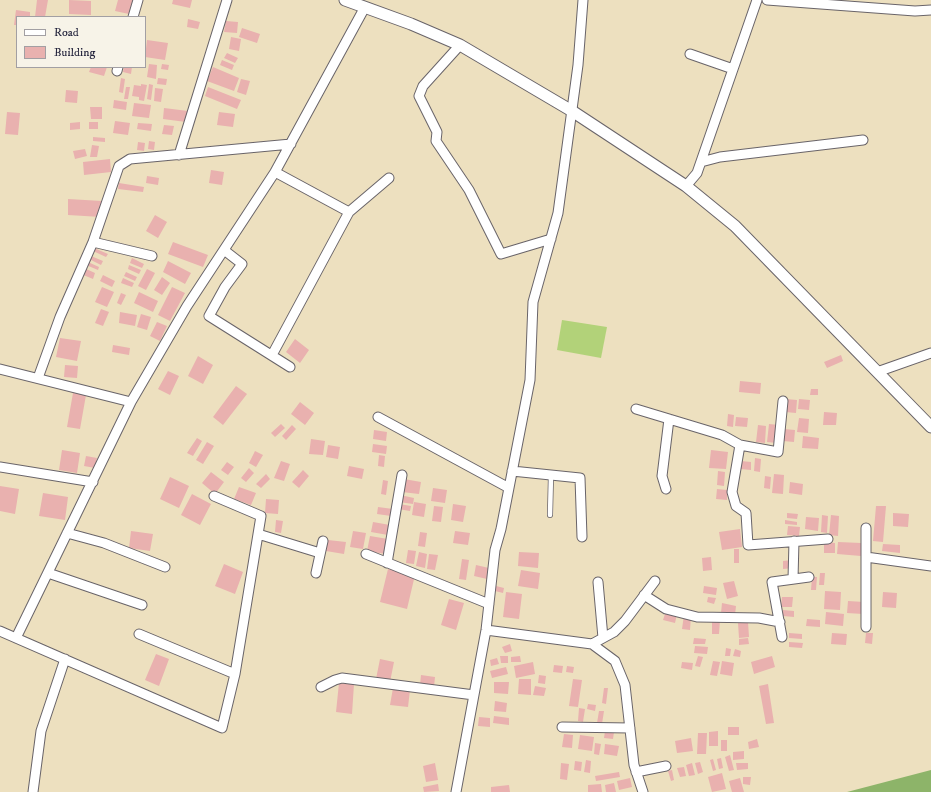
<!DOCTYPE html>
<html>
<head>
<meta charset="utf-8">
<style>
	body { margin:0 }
	#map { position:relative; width:931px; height:792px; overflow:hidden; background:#ede0bf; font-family:"IM FELL DW Pica",serif }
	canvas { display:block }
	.legend { position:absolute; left:16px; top:16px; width:130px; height:52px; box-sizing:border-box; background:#f7f3e8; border:1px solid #a29fa3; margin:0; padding:5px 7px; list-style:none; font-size:12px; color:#22223b }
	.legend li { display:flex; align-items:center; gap:8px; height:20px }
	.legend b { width:20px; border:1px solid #a29fa3 }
</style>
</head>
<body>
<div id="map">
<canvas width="931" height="792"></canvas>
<ul class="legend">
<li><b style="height:5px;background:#fff"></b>Road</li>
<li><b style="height:11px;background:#e9b1af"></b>Building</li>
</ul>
</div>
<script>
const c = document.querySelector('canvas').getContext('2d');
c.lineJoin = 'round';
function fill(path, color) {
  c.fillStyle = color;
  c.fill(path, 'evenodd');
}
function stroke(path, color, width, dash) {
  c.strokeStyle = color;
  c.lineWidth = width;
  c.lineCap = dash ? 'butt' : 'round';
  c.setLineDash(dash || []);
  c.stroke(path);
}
fill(new Path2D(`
	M562,320L607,327L601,358L557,350Z`), '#b2d279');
fill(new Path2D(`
	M931,770V792H847Z`), '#8db469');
fill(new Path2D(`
	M37,0H48L45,17H35Z
	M69,0L91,1V15L69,14Z
	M118,0H133L129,14L115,11Z
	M173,0H192L190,8L172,4Z
	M16,10L30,12V17H17V25H14Z
	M188,19L200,22L198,29L187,27Z
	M226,21L238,22L237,33L224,32Z
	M242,28L260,34L257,43L239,37Z
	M231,37L241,39L239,51L229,49Z
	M147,40L168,43L165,60L145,57Z
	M227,53L238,58L235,63L224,58Z
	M222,60L234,65L232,70L220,65Z
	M149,64L157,65L156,79L147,77Z
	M162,64L169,65L168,70L161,69Z
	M91,67H107L104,76L89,72Z
	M124,67H132L131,74L123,72Z
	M213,67L239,78L234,91L207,81Z
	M121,78L125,79L123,93L119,92Z
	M158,78L167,79L166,85L157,84Z
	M241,79L250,81L246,95L237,92Z
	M141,84L147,85L144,101L139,100V97L132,96L134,85L141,86Z
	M149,84L153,85L151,100L147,99Z
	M126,87H130L128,99H124Z
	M208,87L241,100L237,109L205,96Z
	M155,88L163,89L161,102L154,101Z
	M66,90L78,91L77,103L65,102Z
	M114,100L127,102L126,110L113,108Z
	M134,103L151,105L149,118L132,116Z
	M90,107H102V119H91Z
	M164,108L188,111L186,122L163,119Z
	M7,112L20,113L18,135L5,134Z
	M219,112L235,114L233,127L217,125Z
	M115,121L130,123L128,135L113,133Z
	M80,122V129L70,130V123Z
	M89,122H98V129H89Z
	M138,123L152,124L151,131L137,129Z
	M164,125L174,126L172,135L162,134Z
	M93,137L105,138V142L93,141Z
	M149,141L155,142L154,150L148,149Z
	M138,142L145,143L144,151L137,150Z
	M92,145L99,146L97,157H90Z
	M85,149L87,156L75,159L73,151Z
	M110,159L111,172L84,175L83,162Z
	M211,170L224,172L222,185L209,183Z
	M147,176L159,178L158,185L146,183Z
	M119,183L144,187L143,192L118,189Z
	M68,199L102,201L101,217L68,215Z
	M155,215L167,222L158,238L146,231Z
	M173,242L208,255L203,267L168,254Z
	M94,248L108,254L106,257L93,251Z
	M91,256L103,261L101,265L89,259Z
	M132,258L144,264L142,268L130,263Z
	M168,261L191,273L185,284L163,272Z
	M88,262L99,267L98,270L86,265Z
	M129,265L141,270L139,274L128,269Z
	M84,268L95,273L93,279L81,274Z
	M147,269L155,273L146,290L138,286Z
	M126,272L137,277L135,281L124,276Z
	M103,275L115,281L112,287L100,281Z
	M162,277L170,283L162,295L154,290Z
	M123,278L134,283L132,287L121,283Z
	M102,287L114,292L107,307L95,302Z
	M172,287L185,293L170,321L158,315Z
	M139,292L158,301L153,312L134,303Z
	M121,293L126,295L121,305L117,303Z
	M101,309L109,312L103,326L95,323Z
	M120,312L137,315L135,326L119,323Z
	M141,314L151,317L147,330L137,327Z
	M157,322L167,326L160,341L150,336Z
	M60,338L81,341L77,361L56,357Z
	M295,339L309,350L300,363L286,352Z
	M113,345L130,348L129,355L112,352Z
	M841,355L843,361L827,368L824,362Z
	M198,356L213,365L203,384L188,376Z
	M65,365L78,366L77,378L64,377Z
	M168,371L179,376L170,395L158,389Z
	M740,381L761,383L760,394L739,392Z
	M236,386L247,394L223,425L213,417Z
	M811,389H818V395H810Z
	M73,393L86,395L80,429L67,427Z
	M786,399L797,400L796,413L785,412Z
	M799,399L810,400L809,410L798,409Z
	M300,402L314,413L305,425L291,414Z
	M824,412L837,413L836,425H823Z
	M728,414L734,415L733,427L727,426Z
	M736,417L748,418L747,427L735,426Z
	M799,418L809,419L808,433L797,432Z
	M281,424L285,428L275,437L271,433Z
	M769,424L779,425L777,443L767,442Z
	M292,425L296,429L286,440L282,436Z
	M758,425L766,426L765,443L756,442Z
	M784,429L795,430L794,442L783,441Z
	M374,430L387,432L386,441L373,439Z
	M803,436L819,438L818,449L802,448Z
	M197,438L202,441L193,456L187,453Z
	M311,439L325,441L323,455L309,454Z
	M207,442L214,446L203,464L196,460Z
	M373,444L387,446L386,454L372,452Z
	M328,445L340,447L338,459L326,457Z
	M62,450L80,453L77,473L59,470Z
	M711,450L728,452L726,469L709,468Z
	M255,451L263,455L256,467L249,463Z
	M379,455L385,456L384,467L378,466Z
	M86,456L97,458L95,468L84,466Z
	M755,458L761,459L760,472L754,471Z
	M281,461L290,464L284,481L274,478Z
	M741,461L751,462V470L740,469Z
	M227,462L234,467L228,475L221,470Z
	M349,466L364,469L362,479L347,476Z
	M249,468L254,473L246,482L241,478Z
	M303,470L309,476L299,488L292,482Z
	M718,471L725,472L724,486L717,485Z
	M211,472L224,482L215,494L202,483Z
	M266,474L270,479L261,488L256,484Z
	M774,474L784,475L783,494L772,493Z
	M765,476L771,477L770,489L764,488Z
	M170,477L189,486L179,508L160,499Z
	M404,479L421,482L419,494L402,492Z
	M383,480L388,481L386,495L381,494Z
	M790,482L803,484L802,495L789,493Z
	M0,486L19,489L15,514L0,511Z
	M239,487L256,493L251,505L234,499Z
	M433,488L447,490L445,503L431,501Z
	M717,489L727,490V500L716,499Z
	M43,493L68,497L65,520L39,516Z
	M192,494L211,504L200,525L181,515Z
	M400,495L414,498L413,504L399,502Z
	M266,499L279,500L278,514L265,513Z
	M414,502L426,504L424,517L412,515Z
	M399,504L411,506L410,511L398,509Z
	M453,504L466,506L463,522L451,520Z
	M434,506L443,507L441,522L432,521Z
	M876,506H886L883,542L873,541Z
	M378,507L393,509L391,516L377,514Z
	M787,513L798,514L797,519L787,518Z
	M893,513L909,514L908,527L893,526Z
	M822,515L828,516L827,533L821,532Z
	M831,515L839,516L838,536L829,535Z
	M806,517L819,518L818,531L805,529Z
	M276,520L283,521L281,533L275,532Z
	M785,520L797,522V525L785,524Z
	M373,522L390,525L388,535L371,532Z
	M788,526L800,527L799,536L787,535Z
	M740,529L742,547L722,550L719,532Z
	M131,531L153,534L150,551L129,548Z
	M353,531L366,533L363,549L350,547Z
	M455,531L470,533L468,545L453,543Z
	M420,532L427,533L425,547L418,546Z
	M370,536L388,539L386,554L367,551Z
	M328,540L346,542L344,554L326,551Z
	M824,542L835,543V553H824Z
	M838,542L861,543V556L837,554Z
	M883,544L900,545V553L882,551Z
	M734,549H739V563H734Z
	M408,550L416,551L414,564L406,563Z
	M419,552L427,554L425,568L416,566Z
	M519,552L539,553L538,568L518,566Z
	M429,554L438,555L435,570L427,569Z
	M711,557L712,570L703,571L702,558Z
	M462,559L469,560L466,580L459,579Z
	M792,560L793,568L783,569V561Z
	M224,564L243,572L235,594L215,586Z
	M476,565L489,568L487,579L474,576Z
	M388,569L415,575L407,609L380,602Z
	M521,570L540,573L538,589L518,586Z
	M820,573H825L824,585H819Z
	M812,577H817L816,590H811Z
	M734,581L738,596L727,599L723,583Z
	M496,586L504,588L503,593L495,591Z
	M704,586L717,588L716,595L703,593Z
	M825,591L841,592L840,610L824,609Z
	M506,592L522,594L519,619L503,617Z
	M883,592L897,593L896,608L882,607Z
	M708,597L716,598L714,604L707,602Z
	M782,597H793L792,607H781Z
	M449,599L464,603L456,630L441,625Z
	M848,601L864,602L863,614L847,613Z
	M722,603L736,606L735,615L721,613Z
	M783,610L794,611V617L783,616Z
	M666,611L677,614L675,623L663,620Z
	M826,612L844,614L843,626L825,624Z
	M684,615L691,616L690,630L682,629Z
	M712,619L720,620L719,634H712Z
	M807,619L820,620V627L806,626Z
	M748,622L749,637L739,638L738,623Z
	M789,633L802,634V639L789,638Z
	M832,633L847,634L846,645L831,644Z
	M866,633H873L872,644L865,643Z
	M694,638L706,639L705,644H693Z
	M748,638L749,644L739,645V639Z
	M789,642L803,643L802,648L789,647Z
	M510,644L512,651L505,653L502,647Z
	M695,646L708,647L707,654L694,653Z
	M726,648L731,649L730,656H725Z
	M735,649L741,651L740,657L733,656Z
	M156,654L169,659L159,686L145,680Z
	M500,656H508V663H501Z
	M520,656L521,662H511V657Z
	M698,656L703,657L700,667L695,666Z
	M772,656L775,667L754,674L751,662Z
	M497,658L499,664L491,666L490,660Z
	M380,659L394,662L390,682L376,679Z
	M713,661L720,662L717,676L710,675Z
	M722,661L734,663L732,676L720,674Z
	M533,662L535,674L516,678L514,666Z
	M682,662L693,663L692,670L681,668Z
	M554,665L563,666L562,673L553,672Z
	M567,666L574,667L573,673L566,672Z
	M506,667L508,674L492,678L490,671Z
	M421,675L435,677L434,687L420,685Z
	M539,675L546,676L545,684L538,683Z
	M519,679H531V695L518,694Z
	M573,679L582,680L578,707L569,706Z
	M494,682H509L508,694L494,693Z
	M339,683L354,684L352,714L336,712Z
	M768,684L774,723L766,724L759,686Z
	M535,686L546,688L544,696L533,695Z
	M393,688L410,690L408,707L390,705Z
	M604,688H608L606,704L602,703Z
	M495,701L507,703L506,712L494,711Z
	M588,704L596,705L595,711L587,709Z
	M579,708L585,709L583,722L578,721Z
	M599,711H604L602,724L597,723Z
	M494,716L509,718V725L493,723Z
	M479,717L490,718V727L478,726Z
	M728,727H739V735H728Z
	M605,731L614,732L613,739L604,738Z
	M718,731V746H709V732Z
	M698,733H707L706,754H697Z
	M564,734L573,735L572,748L562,747Z
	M580,735L594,737L592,751L578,749Z
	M691,738L693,751L677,753L675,741Z
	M757,739L759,747L749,749L748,742Z
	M721,740H727V751H721Z
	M595,743L601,744L599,755L594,754Z
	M605,744L619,746L617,756L604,754Z
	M744,751V759L733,760V752Z
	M730,755L734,770L729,771L725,757Z
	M721,758L723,768L719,769L717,759Z
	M713,759L716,770L713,771L710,760Z
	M586,760L591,761L590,773L584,772Z
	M575,761L582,762L581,771L574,770Z
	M700,762L703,772L698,774L695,763Z
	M435,763L438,780L426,782L423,766Z
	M561,763L569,764L567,780L560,779Z
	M692,763L695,775L689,776L686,765Z
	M736,763H748V769L737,770Z
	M684,767L686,776L680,777L677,768Z
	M672,770L674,780L671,781L668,771Z
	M619,772L620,777L596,781L595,776Z
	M722,773L726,789L712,792L708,777Z
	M743,777H751L750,785L743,784Z
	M630,778L632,787L619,790L617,781Z
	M740,778L744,792H732L729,781Z
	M614,783L616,792H606L605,785Z
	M438,784L439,791L424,792L423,787Z
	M601,784L602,792H588V785Z
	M509,785L510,792H491V787Z`), '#e9b1af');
const service = new Path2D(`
	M550,515L551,475`);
const minor = new Path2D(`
	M767,0L915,11L931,10
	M133,17L138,0
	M460,45L423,86L419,96L437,132L436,141L469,190L501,254L551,239
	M690,54L733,69
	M117,71L118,67
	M179,155L227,0
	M701,162L720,157L863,140
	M275,172L349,212
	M686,186L697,173L757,0
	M93,242L152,256
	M224,250L242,264L225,287L209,316L290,367
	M272,355L349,212L389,178
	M0,369L131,402
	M877,372L931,353
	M38,378L60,317L93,242L119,166L130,159L291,144
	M636,409L722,435L740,445L778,452L783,401
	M378,417L509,488
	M740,445L732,492L736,506L746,513L748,545L828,539
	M0,467L93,482
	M512,471L580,478L582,537
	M666,489L662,476L669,419
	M866,528V627
	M67,533L104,543L165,567
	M258,534L320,553
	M366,554L489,604
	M866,557L931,566
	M387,563L402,475
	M48,573L142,605
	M316,573L323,541
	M793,579L794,541
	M598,582L603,638
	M644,595L666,609L697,617L759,618L780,622
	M486,630L592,644L615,661L625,685L634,765L643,792
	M0,631L222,728L235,674L261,516L214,496
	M139,634L235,674
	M782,637L772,582L809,577
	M16,638L131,402L187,306L275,172L365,7
	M592,644L614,632L625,621L655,581
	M321,687L335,680L342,678L474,695
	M562,727L630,728
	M636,772L666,766
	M33,792L41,731L65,659
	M456,792L486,630L495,550L501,529L530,380L533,302L558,213L578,65L583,0`);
const tertiary = new Path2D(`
	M345,0L411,24L460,45L572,111L686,186L735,226L931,427`);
stroke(service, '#696469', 6);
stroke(minor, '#696469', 11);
stroke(tertiary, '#696469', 13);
stroke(service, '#fff', 4.5);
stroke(minor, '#fff', 9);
stroke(tertiary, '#fff', 11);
</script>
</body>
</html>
